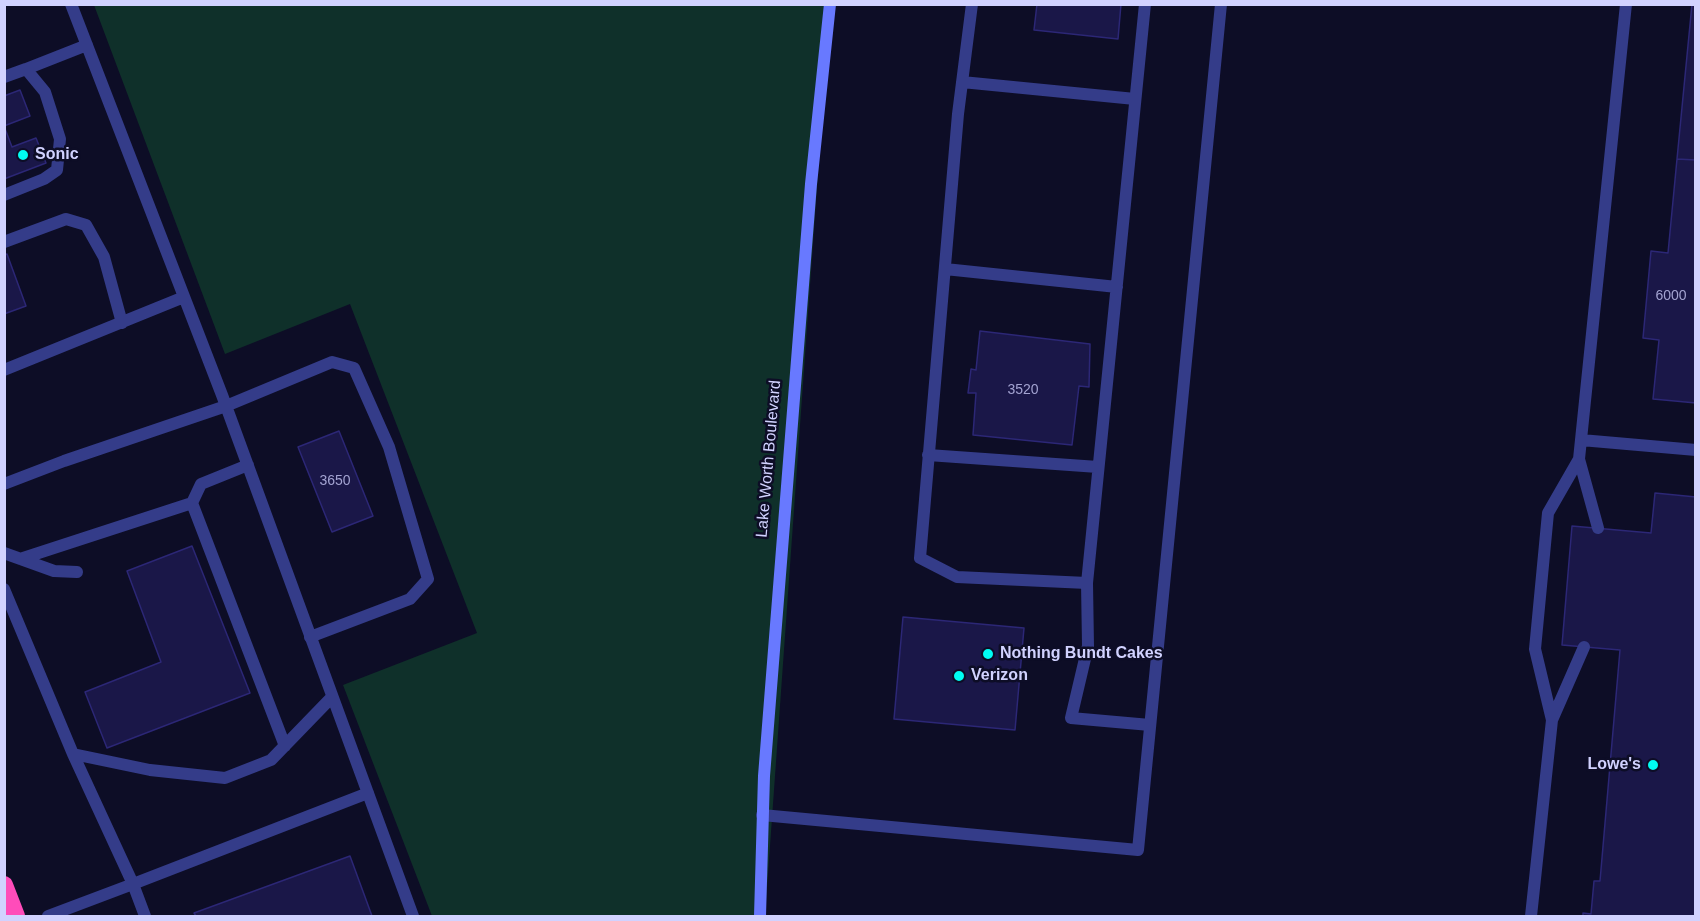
<!DOCTYPE html>
<html>
<head>
<meta charset="utf-8">
<style>
	body { margin:0 }
	#map { position:relative; width:1700px; height:921px; overflow:hidden; background:#0d0d26; font-family:Helvetica,sans-serif }
	canvas { display:block }
	.frame { position:absolute; inset:0; border:6px solid #d1d2ff; pointer-events:none }
</style>
</head>
<body>
<div id="map">
<canvas width="1700" height="921"></canvas>
<div class="frame"></div>
</div>
<script>
const c = document.querySelector('canvas').getContext('2d');
c.lineJoin = 'round';
function fill(path, color) {
  c.fillStyle = color;
  c.fill(path, 'evenodd');
}
function stroke(path, color, width, dash) {
  c.strokeStyle = color;
  c.lineWidth = width;
  c.lineCap = dash ? 'butt' : 'round';
  c.setLineDash(dash || []);
  c.stroke(path);
}
function write(font, color, halo, rows, align = 'center') {
  c.font = font + ' Helvetica,sans-serif';
  c.lineWidth = 5;
  c.setLineDash([]);
  c.textBaseline = 'middle';
  c.strokeStyle = halo;
  c.fillStyle = color;
  for (const [text, x, y, turn = 0] of rows) {
    c.save();
    c.translate(x, y);
    c.rotate((+turn || 0) * Math.PI / 180);
    c.textAlign = isNaN(turn) ? turn : align;
    if (halo) c.strokeText(text, 0, 0);
    c.fillText(text, 0, 0);
    c.restore();
  }
}
fill(new Path2D(`
	M94,5H830L765,916H432L343,685L477,633L350,304L225,354Z`), '#0f302a');
const building = new Path2D(`
	M1037,4H1121L1118,39L1034,30Z
	M1692,4H1696V160L1677,159Z
	M20,90L30,116L4,126V96Z
	M4,126L12,147L36,138L46,163L4,179Z
	M1677,159L1696,160V403L1653,399L1659,340L1643,338L1651,251L1668,253Z
	M7,254L26,306L4,314V255Z
	M980,331L1090,344L1089,387L1079,386L1072,445L973,435L976,393H968L971,369L976,370Z
	M339,431L373,516L332,532L298,447Z
	M1655,493L1696,497V916H1583V913L1591,914L1594,881H1600L1620,650L1562,645L1572,526L1651,533Z
	M192,546L250,693L107,748L85,692L161,662L127,571Z
	M903,617L1024,628L1015,730L894,719Z
	M350,856L372,916H196L194,913Z`);
fill(building, '#1a1748');
stroke(building, '#2c2776', 1.5);
stroke(new Path2D(`
	M71,4L222,395L413,916
	M972,4L958,114L920,558L957,577L1087,583
	M1145,4L1087,583L1088,646L1071,718L1150,725
	M26,69L87,45
	M4,77L26,69L45,92L60,139L57,170L44,179L4,195
	M962,82L1135,99
	M4,242L66,219L86,225L104,257L122,323
	M945,269L1117,287
	M4,370L184,297
	M1581,440L1696,450
	M928,455L1098,467
	M1579,459L1598,528
	M4,484L64,461L226,406L332,362L354,368L389,447L428,579L410,599L310,637
	M192,503L285,746
	M4,553L54,571L77,572
	M20,559L192,503L201,484L248,465
	M4,589L73,754L133,884L48,916
	M1552,720L1584,647
	M73,754L150,770L225,778L271,760L332,697
	M762,815L1138,850L1221,4
	M145,916L133,884L368,793
	M1531,916L1552,720L1535,649L1548,513L1579,459L1626,4`), '#343c89', 12);
stroke(new Path2D(`
	M760,916L764,776L811,184L830,4`), '#6879ff', 12);
stroke(new Path2D(`
	M4,885L16,916`), '#ff4cba', 18);
for (const [x, y, r, color] of [
	[23,155,6,"#00fcf3"],
	[988,654,6,"#00fcf3"],
	[959,676,6,"#00fcf3"],
	[1653,765,6,"#00fcf3"]
]) {
  const dot = new Path2D();
  dot.arc(x, y, r, 0, 2 * Math.PI);
  c.fillStyle = color;
  c.fill(dot);
  stroke(dot, '#0d0d26', 2);
}
write('14px', '#a3a3d1', null, [
	["6000",1671,296],
	["3520",1023,390],
	["3650",335,481]
]);
write('bold 16px', '#d1d2ff', '#0d0d26', [
	["Sonic",35,155],
	["Nothing Bundt Cakes",1000,654],
	["Verizon",971,676],
	["Lowe's",1641,765,"right"]
], 'left');
write('16px', '#d1d2ff', '#0d0d26', [
	["Lake Worth Boulevard",769,459,-85]
]);
</script>
</body>
</html>
